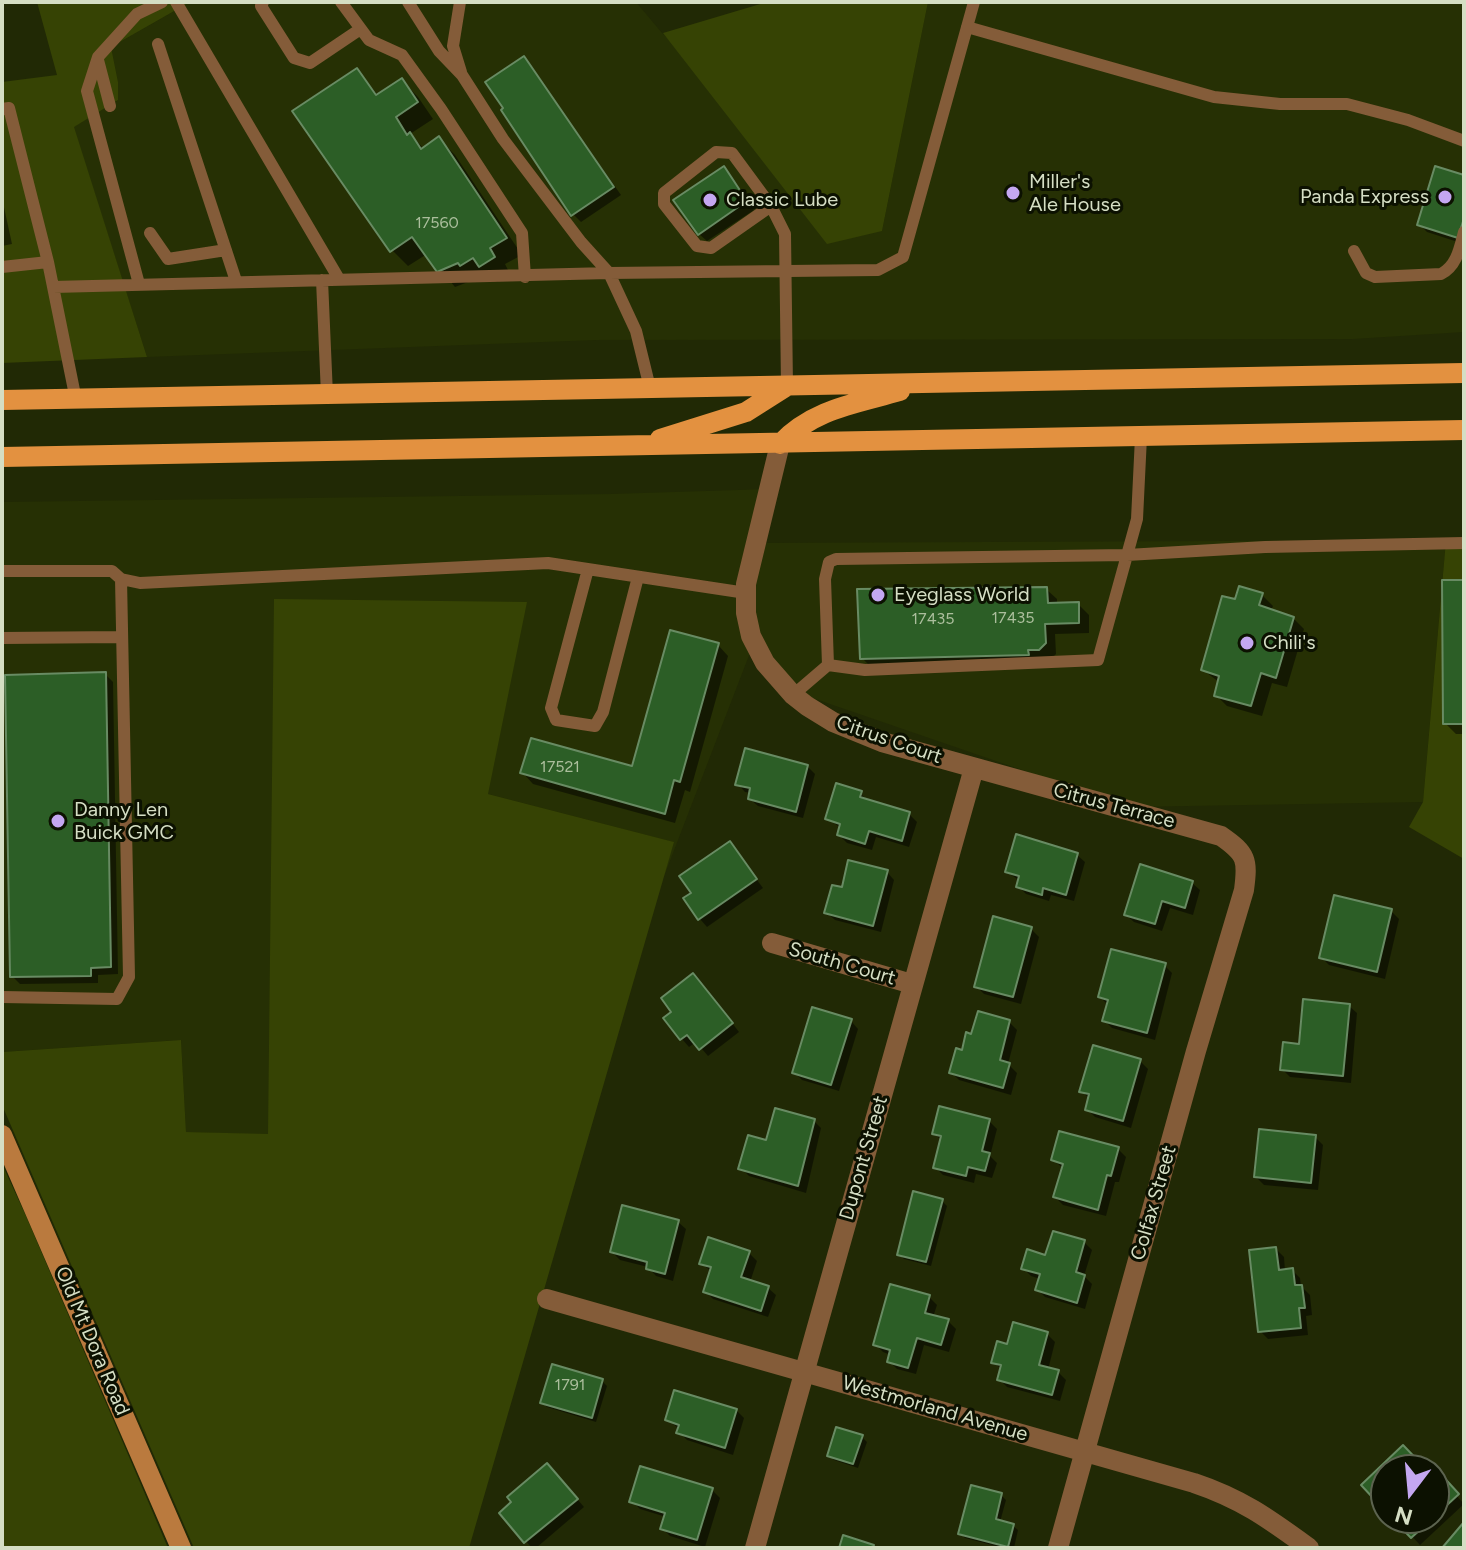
<!DOCTYPE html>
<html>
<head>
<meta charset="utf-8">
<style>
	body { margin:0 }
	#map { position:relative; width:1466px; height:1550px; overflow:hidden; background:#212905; font-family:Figtree,sans-serif }
	canvas { display:block }
	.frame { position:absolute; inset:0; border:4px solid #d5dec4; pointer-events:none }
	.north { position:absolute; left:1370px; top:1454px; width:80px; height:80px; box-sizing:border-box; background:#0c1101; border:2px solid #5c634f; border-radius:50%; rotate:196deg; font-size:22px; font-weight:700; line-height:32px; text-align:center; color:#d5dec4 }
	.north::after { content:''; display:block; margin:auto; width:28px; height:36px; background:#c4a7f1; clip-path:polygon(50% 0,100% 100%,50% 72%,0 100%) }
</style>
</head>
<body>
<div id="map">
<canvas width="1466" height="1550"></canvas>
<div class="frame"></div>
<div class="north">N</div>
</div>
<script>
const c = document.querySelector('canvas').getContext('2d');
c.lineJoin = 'round';
function fill(path, color) {
  c.fillStyle = color;
  c.fill(path, 'evenodd');
}
function stroke(path, color, width, dash) {
  c.strokeStyle = color;
  c.lineWidth = width;
  c.lineCap = dash ? 'butt' : 'round';
  c.setLineDash(dash || []);
  c.stroke(path);
}
function write(font, color, halo, rows, align = 'center') {
  c.font = font + ' Figtree,sans-serif';
  c.lineWidth = 6;
  c.setLineDash([]);
  c.textBaseline = 'middle';
  c.strokeStyle = halo;
  c.fillStyle = color;
  for (const [text, x, y, turn = 0] of rows) {
    c.save();
    c.translate(x, y);
    c.rotate((+turn || 0) * Math.PI / 180);
    c.textAlign = isNaN(turn) ? turn : align;
    if (halo) c.strokeText(text, 0, 0);
    c.fillText(text, 0, 0);
    c.restore();
  }
}
fill(new Path2D(`
	M190,2H636L662,33L882,231L928,2H1464V332L1353,339L596,340L147,357L73,127L118,100V82L111,47Z
	M770,489L762,543L1446,540L1423,802L1130,807L798,693L767,657L758,632L663,879L673,842L488,794L275,599L269,1135L186,1132L181,1040L2,1052V502L611,494Z`), '#263004');
fill(new Path2D(`
	M37,2H190L111,47L118,82V100L74,127L147,357L2,363V82L57,75Z
	M767,2H928L882,231L827,244L663,33Z
	M1446,540L1464,541V859L1409,827L1423,802Z
	M274,599L527,602L488,794L674,842L469,1548H194L2,1105V1052L181,1040L186,1132L268,1134Z
	M2,1164L26,1216L168,1548H2Z`), '#364304');
fill(new Path2D(`
	M524,58L621,195L581,222L573,214Z
	M356,70L379,96L402,81L418,97L433,119L410,134L424,149L439,139L455,155L522,255L505,264L510,274L497,282L489,274L455,287L427,254L408,266L392,250Z
	M723,168L754,210L707,241L699,234Z
	M1464,177V244L1427,232L1419,224Z
	M2,198L12,244L2,246Z
	M1464,582V734H1456L1445,723Z
	M1046,589L1057,599V605L1078,604L1089,615V633L1055,634L1056,654L1050,660L873,669L862,658Z
	M1262,595L1273,606L1271,611L1293,618L1304,629L1287,687L1272,683L1262,716L1227,706L1216,695L1219,682L1203,670L1237,601Z
	M718,645L728,656L690,792L685,790L675,823L533,784L523,773L634,769Z
	M105,674L113,682L118,974L98,975V983L20,984L12,976Z
	M807,766L815,774L803,818L758,806L750,799L751,793L745,792L738,784Z
	M860,793L869,802L909,814L917,822L909,847L876,837L872,850L847,843L839,835L841,828L827,818Z
	M730,844L763,888L707,927L700,919L693,893Z
	M1077,855L1085,862L1074,901L1051,895L1049,901L1026,894L1018,886L1020,881L1007,872Z
	M887,872L894,880L881,932L835,920L827,913Z
	M1192,883L1200,890L1193,915L1170,908L1162,931L1134,922L1126,915Z
	M1391,911L1399,919L1385,979L1329,965L1321,957Z
	M1031,929L1039,937L1021,1004L984,994L976,986Z
	M1164,965L1172,973L1155,1040L1112,1028L1104,1020L1108,1005L1100,997Z
	M701,983L739,1032L708,1056L696,1042L689,1047L682,1039Z
	M1349,1006L1357,1013L1351,1083L1290,1077L1282,1069Z
	M851,1021L858,1029L839,1091L802,1080L794,1072Z
	M1009,1022L1017,1030L1008,1064L1017,1073L1011,1095L959,1080L951,1072L973,1036Z
	M1140,1061L1148,1069L1131,1128L1095,1117L1087,1109L1090,1099L1081,1091Z
	M814,1121L821,1128L806,1193L749,1176L741,1168L767,1142Z
	M989,1121L997,1129L990,1156L997,1163L992,1178L976,1174L974,1183L943,1175L935,1167L942,1141L934,1133Z
	M1315,1137L1323,1145L1318,1190L1264,1185L1256,1177Z
	M1118,1149L1126,1157L1119,1182H1115L1106,1216L1063,1205L1055,1197L1063,1168L1053,1160Z
	M942,1201L947,1206L931,1266L904,1259L899,1254Z
	M678,1222L686,1229L673,1281L656,1276L648,1267L620,1260L612,1252Z
	M1084,1242L1092,1250L1084,1276L1092,1284L1085,1309L1045,1297L1037,1289L1040,1279L1031,1276L1023,1268Z
	M1276,1249L1284,1257L1285,1271L1292,1270L1300,1278L1301,1286L1310,1295L1312,1315L1306,1316L1308,1335L1268,1339L1260,1331Z
	M749,1253L757,1261L750,1282L768,1288L776,1295L768,1317L713,1299L705,1291L712,1272L701,1263Z
	M929,1297L937,1305L933,1317L948,1321L956,1329L949,1352L924,1345L916,1374L897,1369L889,1361L891,1355L883,1352L875,1344Z
	M1047,1334L1055,1342L1048,1370L1058,1372L1066,1380L1060,1401L1007,1387L999,1379L1002,1370L994,1362L1009,1347Z
	M602,1381L607,1386L596,1422L547,1407L542,1402Z
	M736,1410L744,1418L733,1455L687,1440L679,1432L680,1429L667,1420Z
	M862,1437L867,1442L858,1468L834,1460L829,1455Z
	M555,1473L584,1507L536,1548H532L501,1513Z
	M1437,1474L1464,1504L1420,1545L1395,1518H1434V1477Z
	M712,1490L720,1498L705,1547L670,1536L662,1528L666,1517L640,1509L632,1501Z
	M1001,1495L1006,1500L1000,1522L1013,1526L1018,1530L1014,1548H1003L965,1538L960,1533Z`), '#0007');
const building = new Path2D(`
	M524,56L614,187L571,216L501,110L503,108L485,82Z
	M357,68L376,95L402,78L418,102L396,117L407,135L410,132L421,149L439,136L507,238L490,248L495,257L479,267L473,258L460,266L458,263L437,272L412,237L390,252L292,111Z
	M724,166L747,201L698,235L673,200Z
	M1435,166L1464,175V218L1458,238L1417,225Z
	M1442,580H1464V724H1443Z
	M1239,586L1263,593L1259,605L1294,617L1276,678L1261,673L1251,706L1214,696L1219,676L1201,670L1222,596L1235,599Z
	M1047,587L1048,603L1079,602V623L1045,624L1046,643L1039,650H1028L1029,655L860,659L857,589Z
	M670,630L719,643L680,782L674,780L665,814L520,773L531,738L632,766Z
	M106,672L111,967L91,968V976L10,977L5,675Z
	M745,748L808,765L796,812L748,799L750,788L735,785Z
	M836,783L862,791L860,797L910,812L902,841L869,831L865,844L837,835L840,824L825,819Z
	M1016,834L1078,853L1066,895L1043,888L1042,895L1016,887L1019,876L1005,872Z
	M730,841L757,879L698,920L683,898L691,893L679,876Z
	M848,860L888,870L873,926L824,913L832,885L842,887Z
	M1140,864L1193,881L1185,908L1162,901L1155,924L1124,915Z
	M1334,895L1392,909L1377,972L1319,958Z
	M993,916L1032,927L1013,997L974,987Z
	M1111,949L1166,963L1147,1033L1102,1021L1108,1000L1098,997Z
	M693,973L733,1023L699,1050L687,1035L680,1040L663,1018L671,1012L661,998Z
	M1303,999L1350,1004L1343,1076L1280,1070L1283,1042L1299,1044Z
	M812,1007L852,1019L831,1085L792,1073Z
	M978,1011L1010,1020L1000,1060L1010,1063L1003,1088L949,1073L956,1048L962,1050L966,1032L971,1034Z
	M1093,1045L1141,1059L1123,1121L1085,1110L1089,1094L1079,1092Z
	M939,1106L990,1119L982,1151L990,1153L985,1171L968,1167L966,1176L933,1168L941,1136L932,1134Z
	M775,1108L815,1119L798,1186L738,1169L748,1135L766,1140Z
	M1259,1129L1316,1135L1311,1183L1254,1177Z
	M1059,1131L1119,1147L1111,1176L1107,1175L1098,1210L1053,1197L1063,1164L1051,1160Z
	M913,1191L943,1199L926,1262L897,1255Z
	M622,1205L679,1220L665,1274L646,1269L647,1262L610,1252Z
	M1053,1231L1085,1240L1076,1272L1085,1275L1077,1303L1035,1290L1040,1274L1021,1269L1027,1249L1045,1255Z
	M708,1237L750,1251L741,1277L769,1286L761,1311L703,1292L711,1267L699,1264Z
	M1276,1247L1279,1270L1293,1268L1295,1285H1302L1305,1308H1299L1301,1328L1258,1332L1249,1250Z
	M890,1284L930,1295L925,1313L949,1319L941,1345L917,1338L908,1368L887,1362L890,1350L873,1345Z
	M1013,1322L1048,1332L1039,1365L1059,1370L1052,1395L997,1380L1001,1365L991,1363L997,1341L1007,1344Z
	M552,1364L603,1379L592,1418L540,1403Z
	M674,1390L737,1409L725,1448L676,1433L679,1425L665,1420Z
	M836,1427L863,1435L853,1464L827,1456Z
	M1403,1445L1427,1470H1386V1512L1361,1485Z
	M547,1463L578,1499L524,1543L499,1513L511,1502L507,1497Z
	M640,1466L713,1488L697,1540L660,1529L665,1513L629,1502Z
	M1438,1471L1459,1494L1434,1517V1475Z
	M971,1485L1002,1493L996,1519L1014,1524L1008,1547L958,1534Z
	M1392,1518H1433L1411,1538Z
	M1464,1522V1548H1442Z
	M843,1535L874,1545L873,1548H839Z`);
fill(building, '#2c5e26');
stroke(building, '#688b63', 2);
stroke(new Path2D(`
	M176,2L339,279
	M263,2L261,6L294,58L310,63L359,30
	M341,2L369,40L402,55L441,109L522,233L525,277
	M408,2L439,51L462,75L503,139L581,242L609,273L636,331L650,388
	M460,2L453,46L461,72
	M967,27L1214,97L1280,104H1347L1408,120L1464,141
	M158,44L236,281
	M98,60L110,106
	M2,109L9,108L48,262
	M771,206L711,248L697,246L664,204V193L716,152L732,153L771,206L785,234L787,386
	M150,233L168,259L226,250
	M1354,251L1366,273L1375,277L1441,274C1457,266 1460,247 1464,232
	M2,267L48,262L76,400
	M322,280L327,395
	M139,284L87,91L98,57L137,14L162,2
	M53,287L609,273L878,270L903,257L974,2
	M588,569L551,708L556,720L595,726L603,712L638,577
	M2,571H112L121,579L140,583L548,563L746,593
	M2,638L122,637
	M828,665L825,579L829,562L836,559L1127,555L1265,547L1464,543
	M793,695L828,665L865,670L1098,660L1137,519L1141,437
	M2,997L117,999L129,977L121,579`), '#845c39', 12);
stroke(new Path2D(`
	M780,444L746,584V613L751,636L765,663L793,695L807,706L833,722L882,742L1221,836C1247,854 1248,860 1244,890L1196,1051L1058,1548
	M772,943L912,984
	M547,1299L1194,1483C1242,1499 1269,1519 1309,1548
	M755,1548L974,768`), '#845c39', 20);
stroke(new Path2D(`
	M2,1135L181,1548`), '#ba7a3e', 20);
stroke(new Path2D(`
	M2,400L1464,373
	M660,439L746,412L787,386
	M780,444C813,409 855,404 900,391
	M2,457L1464,430`), '#e39140', 20);
for (const [x, y, r, color] of [
	[1013,193,8,"#c4a7f1"],
	[1445,197,8,"#c4a7f1"],
	[710,200,8,"#c4a7f1"],
	[878,595,8,"#c4a7f1"],
	[1247,643,8,"#c4a7f1"],
	[58,821,8,"#c4a7f1"]
]) {
  const dot = new Path2D();
  dot.arc(x, y, r, 0, 2 * Math.PI);
  c.fillStyle = color;
  c.fill(dot);
  stroke(dot, '#0c1101', 3);
}
write('16px', '#abbe9c', null, [
	["17560",437,223],
	["17435",1013,618],
	["17435",933,619],
	["17521",560,767],
	["1791",570,1385]
]);
write('20px', '#d5dec4', '#0c1101', [
	["Miller's",1029,182],
	["Ale House",1029,205],
	["Panda Express",1429,197,"right"],
	["Classic Lube",726,200],
	["Eyeglass World",894,595],
	["Chili's",1263,643],
	["Danny Len",74,810],
	["Buick GMC",74,833]
], 'left');
write('20px', '#d5dec4', '#0c1101', [
	["Citrus Court",889,740,19],
	["Citrus Terrace",1114,806,15],
	["South Court",842,964,16],
	["Dupont Street",864,1158,-74],
	["Colfax Street",1154,1203,-74],
	["Old Mt Dora Road",92,1341,67],
	["Westmorland Avenue",935,1409,16]
]);
</script>
</body>
</html>
